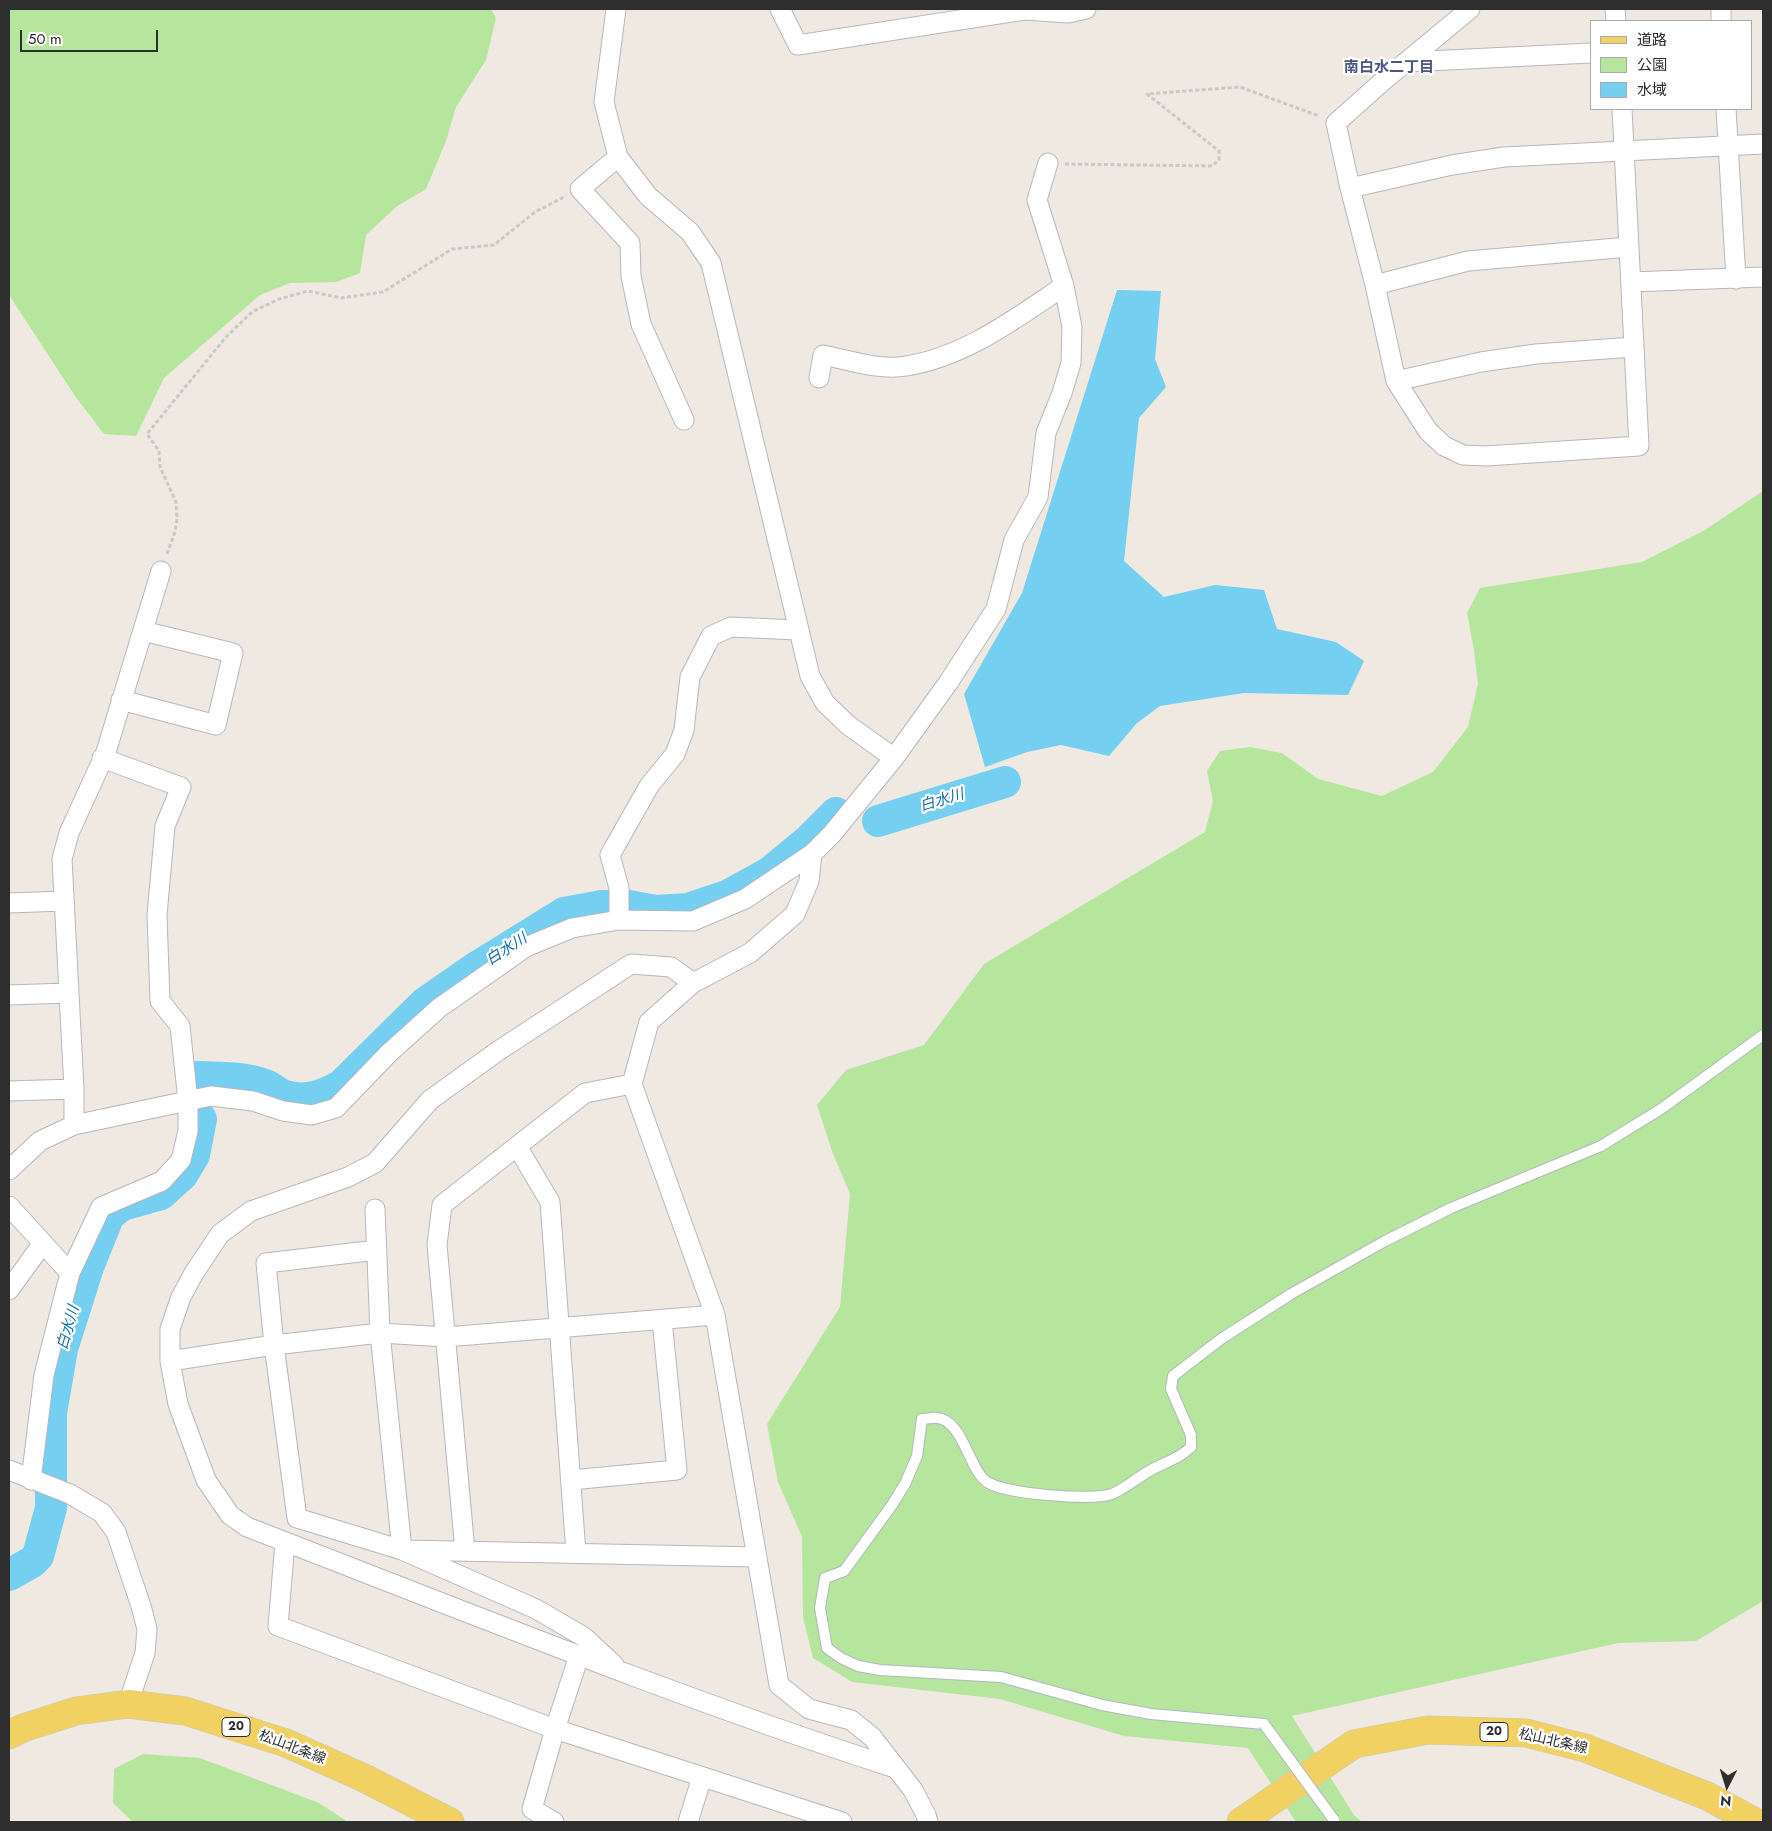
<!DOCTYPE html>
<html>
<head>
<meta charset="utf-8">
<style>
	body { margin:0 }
	#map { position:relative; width:1772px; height:1831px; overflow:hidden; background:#efe9e1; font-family:Jost,"Noto Sans JP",sans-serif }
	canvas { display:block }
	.frame { position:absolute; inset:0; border:10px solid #2e2e2e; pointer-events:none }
	.legend { position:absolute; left:1590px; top:20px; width:162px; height:90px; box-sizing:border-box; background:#fff; border:1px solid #ababab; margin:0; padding:6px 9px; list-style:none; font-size:15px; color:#2e2e2e }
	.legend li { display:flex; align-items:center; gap:10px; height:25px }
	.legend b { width:25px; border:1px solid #ababab }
	.north { position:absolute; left:1702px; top:1761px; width:50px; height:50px; -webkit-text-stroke:4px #fff; paint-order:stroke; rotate:185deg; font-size:14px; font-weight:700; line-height:20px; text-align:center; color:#2e2e2e }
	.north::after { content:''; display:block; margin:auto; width:18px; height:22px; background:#2e2e2e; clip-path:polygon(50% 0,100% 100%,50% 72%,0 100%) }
	.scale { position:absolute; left:20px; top:30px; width:138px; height:22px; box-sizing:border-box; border:2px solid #2e2e2e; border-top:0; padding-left:6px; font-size:15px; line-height:18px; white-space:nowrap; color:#2e2e2e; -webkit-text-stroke:4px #fff; paint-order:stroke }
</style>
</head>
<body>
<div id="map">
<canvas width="1772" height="1831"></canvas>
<div class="frame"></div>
<ul class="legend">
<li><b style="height:6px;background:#f2d163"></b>道路</li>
<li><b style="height:14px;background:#b6e59e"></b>公園</li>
<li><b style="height:14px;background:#75cff0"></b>水域</li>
</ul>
<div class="north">N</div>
<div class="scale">50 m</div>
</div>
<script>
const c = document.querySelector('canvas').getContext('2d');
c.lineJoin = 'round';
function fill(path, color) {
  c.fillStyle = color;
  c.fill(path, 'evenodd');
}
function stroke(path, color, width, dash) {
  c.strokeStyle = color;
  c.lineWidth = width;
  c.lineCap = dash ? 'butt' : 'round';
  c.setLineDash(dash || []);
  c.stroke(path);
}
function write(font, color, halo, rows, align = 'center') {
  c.font = font + ' Jost,"Noto Sans JP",sans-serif';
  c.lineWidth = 4.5;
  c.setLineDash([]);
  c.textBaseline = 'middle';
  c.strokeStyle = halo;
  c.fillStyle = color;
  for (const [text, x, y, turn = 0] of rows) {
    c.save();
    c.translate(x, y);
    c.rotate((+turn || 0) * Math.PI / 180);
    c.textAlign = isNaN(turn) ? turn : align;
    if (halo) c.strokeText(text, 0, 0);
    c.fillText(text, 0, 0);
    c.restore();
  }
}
fill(new Path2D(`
	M9,9H491L496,18L486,60L456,107L446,141L426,189L396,207L366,235L360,273L336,282L290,283L260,295L164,378L136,436L104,434L75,396L9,295Z
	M1763,491V1601L1696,1641L1618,1643L1292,1716L1354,1815L1362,1822H1296L1248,1748L1124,1736L1000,1699L852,1682L813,1658L803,1617L802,1537L778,1482L767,1424L840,1307L850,1194L832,1151L817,1105L846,1070L924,1045L984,964L1205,832L1213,801L1207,771L1220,751L1250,747L1282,753L1318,779L1382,796L1433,772L1468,727L1478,684L1474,650L1467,613L1480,588L1642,562L1705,530Z
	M143,1754L200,1758L319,1803L348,1822H133L113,1803L114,1769Z`), '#b6e59e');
fill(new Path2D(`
	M1117,290L1161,291L1155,359L1166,387L1139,418L1124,561L1164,597L1215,585L1264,590L1277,629L1336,642L1364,661L1348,695L1244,693L1160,706L1137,723L1109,756L1061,745L1027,752L985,767L964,694L1022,593Z`), '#75cff0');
stroke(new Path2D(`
	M878,821L1005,782
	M200,1087L199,1077C221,1078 245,1077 265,1085C271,1087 276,1092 282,1095C304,1103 323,1096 342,1085L425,1003L477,967L564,913L602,906H629L656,911L688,909L727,896L769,873L809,840L836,813
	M9,1575L32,1562L38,1556L51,1508V1413L62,1349L88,1267L109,1215L122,1205L161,1194L182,1175L194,1155L201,1119`), '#75cff0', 32);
const service = new Path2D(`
	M1264,1724L1151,1714L1102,1705L1001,1677L880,1670L858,1666L841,1658L827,1648L820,1608L825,1578L844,1571L892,1505L905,1484L917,1456L922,1419C927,1419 933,1417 937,1418C963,1420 969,1470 987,1482C1005,1494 1092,1501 1112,1494C1126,1488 1138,1477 1151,1470C1165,1462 1179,1459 1191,1447V1435L1171,1389L1173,1376L1221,1339L1291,1294L1385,1241L1451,1208L1601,1146L1661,1109L1763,1035`);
const minor = new Path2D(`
	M616,9L604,102L618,157L580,189L630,243L631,276L641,324L684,420
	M780,9L798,45L1024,10L1068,13L1086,9
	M1470,9L1383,81L1336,123L1350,188L1375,285L1396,381L1428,431L1444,446L1463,455L1486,456L1639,446L1622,109
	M1615,9L1616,21
	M1721,9V21
	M1407,62L1591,53
	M1726,109L1736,279
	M618,157L648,196L690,232L711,263L810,676L825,703L848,725L894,758
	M1350,188L1452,165L1504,157L1763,144
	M1631,282L1763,277
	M1375,285L1468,261L1629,247
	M819,378L823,355C848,360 881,371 906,366C965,357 1016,318 1064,286
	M1396,381L1481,362L1536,354L1634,347
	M121,700L216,725L233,653L143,631
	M812,854L809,881L795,914L750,953L693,983L649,1022L632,1084L715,1315L779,1685L809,1709L851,1720L872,1737L913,1790L926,1815L928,1822
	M9,903L63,901
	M619,920V888L610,855L649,786L675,754L684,730L690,677L711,636L731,627L798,630
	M693,983L671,967L631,964L498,1051L430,1100L375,1163L348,1177L251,1211L220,1234L194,1273L181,1297L170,1329V1361L178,1404L206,1480L230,1515L247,1527C462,1610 676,1697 895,1768
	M9,995L68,993
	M9,1091L74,1089
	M74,1125V1089L62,859L69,833L106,752L161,571
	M517,1146L550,1202L576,1553
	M9,1170L40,1141L74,1125L211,1096L253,1101L283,1111L312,1115L336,1108L389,1053L439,1008L526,947L572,928L619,920L693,921L745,899L812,854L832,834L894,758L948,683L996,609L1014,540L1038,497L1046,433L1062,393L1071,363L1072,327L1064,286L1037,200L1048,163
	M9,1206L70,1273
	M375,1209L380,1333L402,1550L757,1557
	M377,1250L266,1263L274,1345L297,1518L402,1550L536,1609L584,1637L614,1665
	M9,1290L43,1243
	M170,1361L274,1345L380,1333L446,1337L715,1315
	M9,1470L70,1494L102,1513L116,1532L141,1606L147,1629L145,1653L128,1704
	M31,1480L44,1375L70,1273L101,1207L162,1181L181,1160L188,1131V1101L180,1026L160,1001L157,915L165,826L181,787L102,758
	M571,1480L677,1470L662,1320
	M285,1542L278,1626L555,1729L842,1822
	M465,1551L437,1245L442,1205L585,1093L632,1084
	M554,1822L532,1809L555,1729L579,1656
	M688,1822L702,1777`);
const primary = new Path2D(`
	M9,1735L23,1728L76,1711L128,1704L185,1711L286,1743L364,1778L450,1822
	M1241,1822L1354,1744L1428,1730L1526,1733L1585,1748L1707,1796L1755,1822`);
stroke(service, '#b4b7c1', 12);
stroke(minor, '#b4b7c1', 21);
stroke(primary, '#c9c9c9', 29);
stroke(new Path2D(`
	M1065,164L1212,166L1219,160V151L1147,94L1240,87L1319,116
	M167,554L175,532L177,518L176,502L160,467L159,451L147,434L226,337L252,312L279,299L308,291L341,298L383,292L452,249L494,245L535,212L566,196`), '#c9c9c9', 3, [4, 2.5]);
stroke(service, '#fff', 10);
stroke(minor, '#fff', 19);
stroke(primary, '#f2d163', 28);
const serviceBridge = new Path2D(`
	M1264,1724L1334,1820`);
stroke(serviceBridge, '#b4b7c1', 12, []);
stroke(serviceBridge, '#fff', 10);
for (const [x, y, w] of [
	[236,1727,28],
	[1494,1732,28]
]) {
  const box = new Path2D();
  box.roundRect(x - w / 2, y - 9.5, w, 19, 4);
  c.fillStyle = '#fff';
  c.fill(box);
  stroke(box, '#2e2e2e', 1);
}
write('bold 12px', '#2e2e2e', null, [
	["20",236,1727],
	["20",1494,1732]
]);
write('14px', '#2e2e2e', '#fff', [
	["松山北条線",1553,1742,13],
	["松山北条線",292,1748,21]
]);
write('bold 15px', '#4d5680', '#fff', [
	["南白水二丁目",1389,68]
]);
write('italic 15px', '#0d6fa3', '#fff', [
	["白水川",942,801,-17],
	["白水川",507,950,-33],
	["白水川",69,1328,-74]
]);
</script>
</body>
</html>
